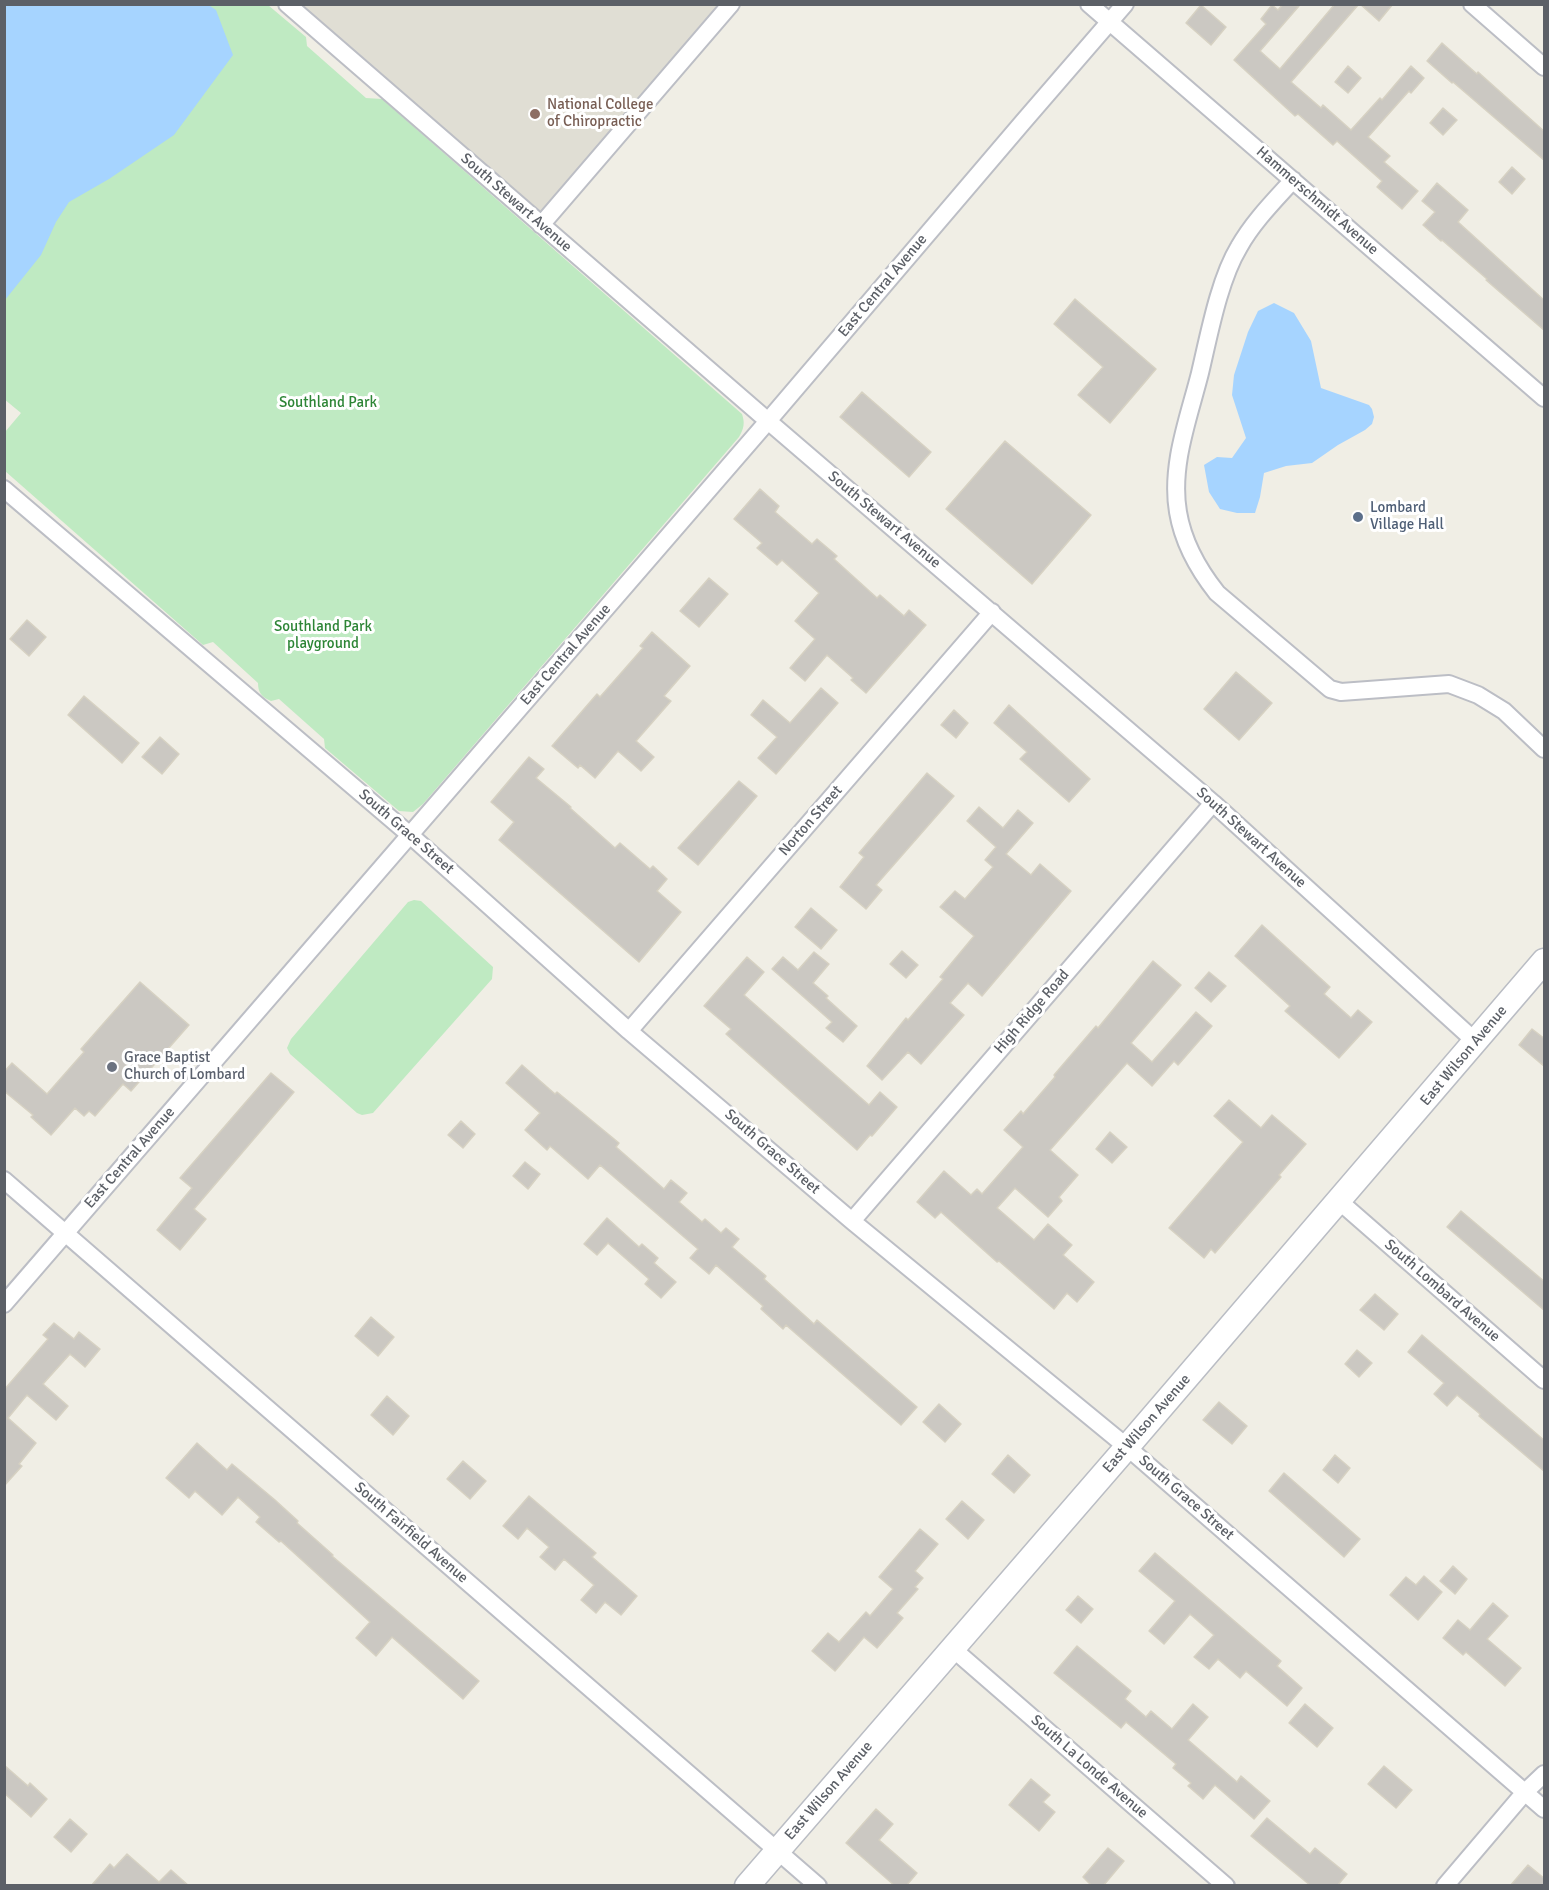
<!DOCTYPE html>
<html>
<head>
<meta charset="utf-8">
<style>
	body { margin:0 }
	#map { position:relative; width:1549px; height:1890px; overflow:hidden; background:#f0eee5; font-family:Signika,sans-serif }
	canvas { display:block }
	.frame { position:absolute; inset:0; border:6px solid #5c6067; pointer-events:none }
</style>
</head>
<body>
<div id="map">
<canvas width="1549" height="1890"></canvas>
<div class="frame"></div>
</div>
<script>
const c = document.querySelector('canvas').getContext('2d');
c.lineJoin = 'round';
function fill(path, color) {
  c.fillStyle = color;
  c.fill(path, 'evenodd');
}
function stroke(path, color, width, dash) {
  c.strokeStyle = color;
  c.lineWidth = width;
  c.lineCap = dash ? 'butt' : 'round';
  c.setLineDash(dash || []);
  c.stroke(path);
}
function write(font, color, halo, rows, align = 'center') {
  c.font = font + ' Signika,sans-serif';
  c.lineWidth = 6;
  c.setLineDash([]);
  c.textBaseline = 'middle';
  c.strokeStyle = halo;
  c.fillStyle = color;
  for (const [text, x, y, turn = 0] of rows) {
    c.save();
    c.translate(x, y);
    c.rotate((+turn || 0) * Math.PI / 180);
    c.textAlign = isNaN(turn) ? turn : align;
    if (halo) c.strokeText(text, 0, 0);
    c.fillText(text, 0, 0);
    c.restore();
  }
}
fill(new Path2D(`
	M298,5H741L551,223Z`), '#e0ded4');
fill(new Path2D(`
	M5,5H268L306,37L307,46L366,98L382,99L742,414C745,423 744,428 739,437L423,804L413,812L399,811L325,748L324,739L279,699L271,701C262,697 258,693 258,683L213,642L203,645L5,471V432L21,413L4,399Z
	M414,900L421,901L493,967L492,979L373,1113L362,1115L357,1113L290,1054L287,1048L291,1039L408,902Z`), '#bfeac2');
fill(new Path2D(`
	M207,4L216,10L233,55L174,135L109,179L69,202L56,222L41,255L5,300V5Z
	M1274,303L1294,313L1311,341L1321,388L1369,405L1372,409L1374,417L1372,424L1365,430L1338,445L1312,463L1286,466L1264,473L1260,497L1255,513H1237L1220,509L1209,492L1204,465L1217,457L1232,458L1246,438L1232,395L1234,375L1248,332L1258,311Z`), '#a6d4ff');
const building = new Path2D(`
	M1283,4L1299,6L1260,51L1280,69L1335,4H1359L1291,82L1321,108L1323,105L1351,130L1380,98L1382,100L1411,66L1424,78L1411,93L1409,91L1368,137L1390,156L1384,162L1418,191L1402,209L1377,187L1382,181L1337,141L1333,145L1298,114L1295,116L1234,60L1266,24L1261,19L1272,5L1278,10Z
	M1360,4H1393L1379,21Z
	M1201,5L1226,27L1211,45L1186,23Z
	M1442,43L1477,74L1478,72L1545,132V161L1453,82L1452,83L1427,61Z
	M1348,66L1361,78L1348,93L1335,82Z
	M1443,108L1457,120L1443,135L1430,123Z
	M1512,167L1525,179L1512,194L1499,182Z
	M1437,183L1468,210L1458,222L1545,301V331L1486,280L1487,279L1442,240L1441,241L1423,225L1435,212L1422,201Z
	M1075,299L1156,369L1110,423L1078,395L1103,367L1054,324Z
	M862,392L931,452L909,477L840,417Z
	M1005,441L1091,515L1032,584L946,509Z
	M760,489L779,506L775,512L812,544L817,539L837,556L834,559L877,598L880,595L904,616L909,610L926,625L866,693L851,680L853,678L827,655L805,681L790,668L815,639L795,621L819,593L782,560L777,565L757,548L762,543L734,519Z
	M709,578L728,594L699,627L680,611Z
	M27,620L46,637L29,656L10,639Z
	M652,632L690,666L664,696L671,701L636,741L654,757L641,771L618,751L595,778L580,765L578,768L552,746L597,694L600,697L643,648L640,646Z
	M1236,672L1272,703L1239,740L1204,709Z
	M821,688L838,703L776,774L758,758L777,737L751,715L763,700L790,723Z
	M84,696L139,743L122,763L68,715Z
	M1009,705L1090,779L1069,802L1020,759L1027,752L994,723Z
	M954,710L968,723L956,738L941,725Z
	M160,737L179,754L162,774L142,757Z
	M529,757L544,769L536,778L571,807L570,808L615,848L620,843L650,869L653,866L667,879L657,891L681,912L639,962L499,840L514,822L491,802Z
	M927,773L954,796L876,885L882,890L866,909L840,887L864,857L859,853Z
	M739,781L757,796L698,865L678,848Z
	M979,807L1003,828L1018,810L1033,823L1006,854L1031,875L1040,864L1071,891L982,996L968,983L950,1003L964,1015L921,1064L908,1052L882,1080L867,1066L906,1018L908,1020L943,979L940,977L974,936L940,907L955,891L965,899L993,867L985,860L996,847L967,821Z
	M811,908L837,930L821,949L795,927Z
	M1262,925L1330,987L1324,994L1351,1018L1358,1010L1372,1022L1339,1058L1285,1011L1290,1006L1235,956Z
	M902,951L918,965L906,978L890,964Z
	M814,952L829,964L813,983L828,996L826,998L857,1026L843,1042L826,1028L832,1022L772,969L783,957L798,970Z
	M747,957L764,972L744,995L869,1105L880,1092L897,1107L872,1136L870,1135L857,1150L726,1034L731,1029L704,1006Z
	M1153,961L1181,985L1131,1043L1152,1062L1196,1012L1212,1026L1178,1065L1174,1061L1152,1086L1127,1063L1050,1150L1078,1175L1059,1197L1062,1201L1048,1217L1015,1188L997,1208L1034,1240L1048,1224L1072,1245L1063,1255L1094,1282L1077,1302L1067,1293L1054,1309L999,1261L997,1262L941,1212L935,1218L917,1202L944,1171L971,1195L977,1189L982,1194L1023,1147L1004,1130L1021,1111L1023,1114L1055,1077L1054,1075L1096,1026L1098,1028Z
	M1209,972L1226,986L1211,1002L1195,988Z
	M140,982L189,1025L131,1091L123,1084L95,1116L89,1111L84,1116L75,1108L51,1135L31,1117L33,1115L4,1091V1072L12,1063L47,1094L84,1052L81,1049Z
	M1532,1029L1545,1039V1067L1519,1045Z
	M522,1065L555,1094L557,1092L619,1143L616,1147L664,1189L671,1180L687,1193L679,1202L702,1222L705,1219L721,1233L726,1228L739,1239L732,1247L766,1276L764,1279L814,1324L817,1320L917,1407L901,1425L786,1325L783,1329L761,1309L763,1306L716,1265L709,1274L690,1258L698,1249L600,1165L588,1179L550,1146L547,1150L525,1130L540,1113L506,1083Z
	M271,1073L294,1092L194,1209L206,1219L180,1250L157,1230L192,1188L180,1178Z
	M1229,1100L1261,1128L1272,1115L1306,1144L1279,1175L1281,1177L1215,1253L1211,1249L1204,1258L1169,1228L1243,1142L1214,1116Z
	M461,1121L475,1134L463,1148L448,1135Z
	M1110,1132L1127,1147L1112,1163L1096,1149Z
	M525,1162L540,1174L528,1189L513,1176Z
	M1461,1211L1545,1282V1311L1447,1227Z
	M607,1218L639,1247L642,1244L658,1258L654,1263L676,1282L661,1298L645,1284L649,1279L608,1243L597,1255L584,1244Z
	M1375,1294L1398,1314L1384,1330L1360,1310Z
	M371,1317L394,1337L378,1356L355,1336Z
	M54,1323L74,1339L79,1332L100,1349L85,1367L70,1354L43,1384L68,1406L56,1420L27,1395L8,1418L36,1443L19,1464L22,1466L4,1486V1390L48,1339L43,1335Z
	M1422,1335L1545,1441V1472L1479,1416L1480,1414L1457,1395L1447,1406L1434,1394L1444,1383L1408,1352Z
	M1357,1350L1372,1363L1359,1377L1345,1364Z
	M387,1396L409,1416L393,1435L371,1415Z
	M1219,1402L1247,1426L1232,1444L1203,1420Z
	M939,1404L961,1424L945,1442L923,1422Z
	M197,1443L227,1470L232,1464L275,1500L298,1521L297,1523L333,1555L332,1556L479,1681L463,1699L392,1637L376,1656L356,1638L370,1622L281,1541L279,1542L256,1522L260,1517L238,1497L222,1515L195,1491L189,1498L166,1478Z
	M1008,1455L1030,1475L1014,1493L992,1474Z
	M1335,1455L1350,1468L1338,1483L1323,1470Z
	M463,1461L486,1481L470,1499L447,1479Z
	M1284,1473L1360,1539L1344,1557L1269,1491Z
	M529,1496L596,1553L592,1557L637,1596L621,1615L605,1602L596,1613L581,1600L594,1585L564,1559L555,1570L540,1557L549,1547L527,1528L518,1539L503,1526Z
	M962,1501L984,1520L968,1539L946,1519Z
	M920,1529L938,1544L915,1571L923,1578L915,1587L918,1589L897,1613L903,1618L877,1648L864,1637L835,1671L812,1651L828,1633L839,1642L866,1612L870,1616L893,1589L879,1577Z
	M1155,1553L1281,1661L1277,1666L1302,1688L1287,1706L1246,1671L1240,1678L1218,1659L1209,1669L1194,1657L1214,1635L1190,1614L1164,1644L1149,1631L1175,1601L1139,1571Z
	M1453,1566L1467,1579L1455,1594L1440,1581Z
	M1424,1576L1442,1592L1418,1620L1390,1595L1406,1577L1416,1585Z
	M1078,1596L1093,1609L1081,1623L1066,1610Z
	M1493,1603L1508,1616L1487,1639L1521,1668L1505,1686L1466,1652L1463,1655L1443,1638L1458,1620L1470,1630Z
	M1077,1646L1131,1691L1125,1699L1146,1717L1151,1711L1172,1729L1193,1704L1208,1717L1188,1740L1237,1782L1241,1776L1270,1801L1254,1819L1215,1785L1203,1799L1188,1786L1191,1783L1173,1768L1176,1764L1126,1722L1121,1728L1054,1673Z
	M1305,1704L1333,1728L1317,1747L1289,1723Z
	M4,1765L28,1786L30,1783L47,1799L31,1817L4,1793Z
	M1384,1766L1412,1790L1396,1808L1368,1784Z
	M1031,1779L1050,1795L1043,1802L1055,1812L1039,1831L1009,1805Z
	M876,1809L893,1824L879,1840L917,1873L906,1886H895L846,1843Z
	M1267,1818L1310,1854L1315,1848L1347,1874L1337,1886H1311L1251,1836Z
	M70,1819L87,1834L71,1852L54,1837Z
	M1108,1848L1124,1861L1103,1886H1092L1083,1877Z
	M127,1854L159,1882L171,1870L189,1886H91L110,1864L114,1868Z
	M1528,1865L1545,1879V1886H1510Z`);
fill(building, '#cbc8c2');
stroke(building, '#d6d1c2', 1.5);
const street = new Path2D(`
	M287,4L768,421L1213,803L1476,1042
	M1089,4L1544,398
	M1472,4L1544,67
	M1293,180C1274,201 1253,222 1239,247C1219,280 1209,335 1200,373C1189,417 1170,465 1178,512C1183,542 1198,569 1217,593L1330,689L1341,692L1449,684L1478,695L1504,711L1544,749
	M541,225L731,4
	M4,489L410,835L629,1031L852,1221L1127,1447L1544,1809
	M629,1031L992,612
	M4,1180L818,1886
	M1339,1201L1544,1380
	M852,1221L1213,803
	M4,1304L768,421L1023,122L1125,4
	M952,1648L1226,1886
	M1445,1886L1525,1792L1544,1774`);
const secondary = new Path2D(`
	M747,1886L1127,1447L1544,961`);
stroke(street, '#bcbec5', 20);
stroke(secondary, '#babdc4', 27);
stroke(street, '#fff', 16);
stroke(secondary, '#fff', 24);
for (const [x, y, r, color] of [
	[535,114,6,"#8d6e63"],
	[1358,517,6,"#5c6f8a"],
	[112,1067,6,"#6b7280"]
]) {
  const dot = new Path2D();
  dot.arc(x, y, r, 0, 2 * Math.PI);
  c.fillStyle = color;
  c.fill(dot);
  stroke(dot, '#fff', 2);
}
write('15px', '#785e54', '#fff', [
	["National College",547,105],
	["of Chiropractic",547,122]
], 'left');
write('15px', '#5c6067', '#fff', [
	["Hammerschmidt Avenue",1317,201,41],
	["South Stewart Avenue",516,203,41],
	["East Central Avenue",883,286,-50],
	["South Stewart Avenue",884,520,40],
	["East Central Avenue",566,655,-49],
	["Norton Street",811,821,-49],
	["South Grace Street",406,832,41],
	["South Stewart Avenue",1251,838,42],
	["High Ridge Road",1032,1012,-49],
	["East Wilson Avenue",1464,1056,-50],
	["South Grace Street",772,1152,41],
	["East Central Avenue",130,1158,-49],
	["South Lombard Avenue",1442,1291,41],
	["East Wilson Avenue",1147,1424,-49],
	["South Grace Street",1186,1498,41],
	["South Fairfield Avenue",411,1533,41],
	["South La Londe Avenue",1089,1767,41],
	["East Wilson Avenue",829,1791,-49]
]);
write('15px', '#2d8536', '#fff', [
	["Southland Park",328,403],
	["Southland Park",323,627],
	["playground",323,644]
]);
write('15px', '#4e5e75', '#fff', [
	["Lombard",1370,508],
	["Village Hall",1370,525]
], 'left');
write('15px', '#5b616d', '#fff', [
	["Grace Baptist",124,1058],
	["Church of Lombard",124,1075]
], 'left');
</script>
</body>
</html>
